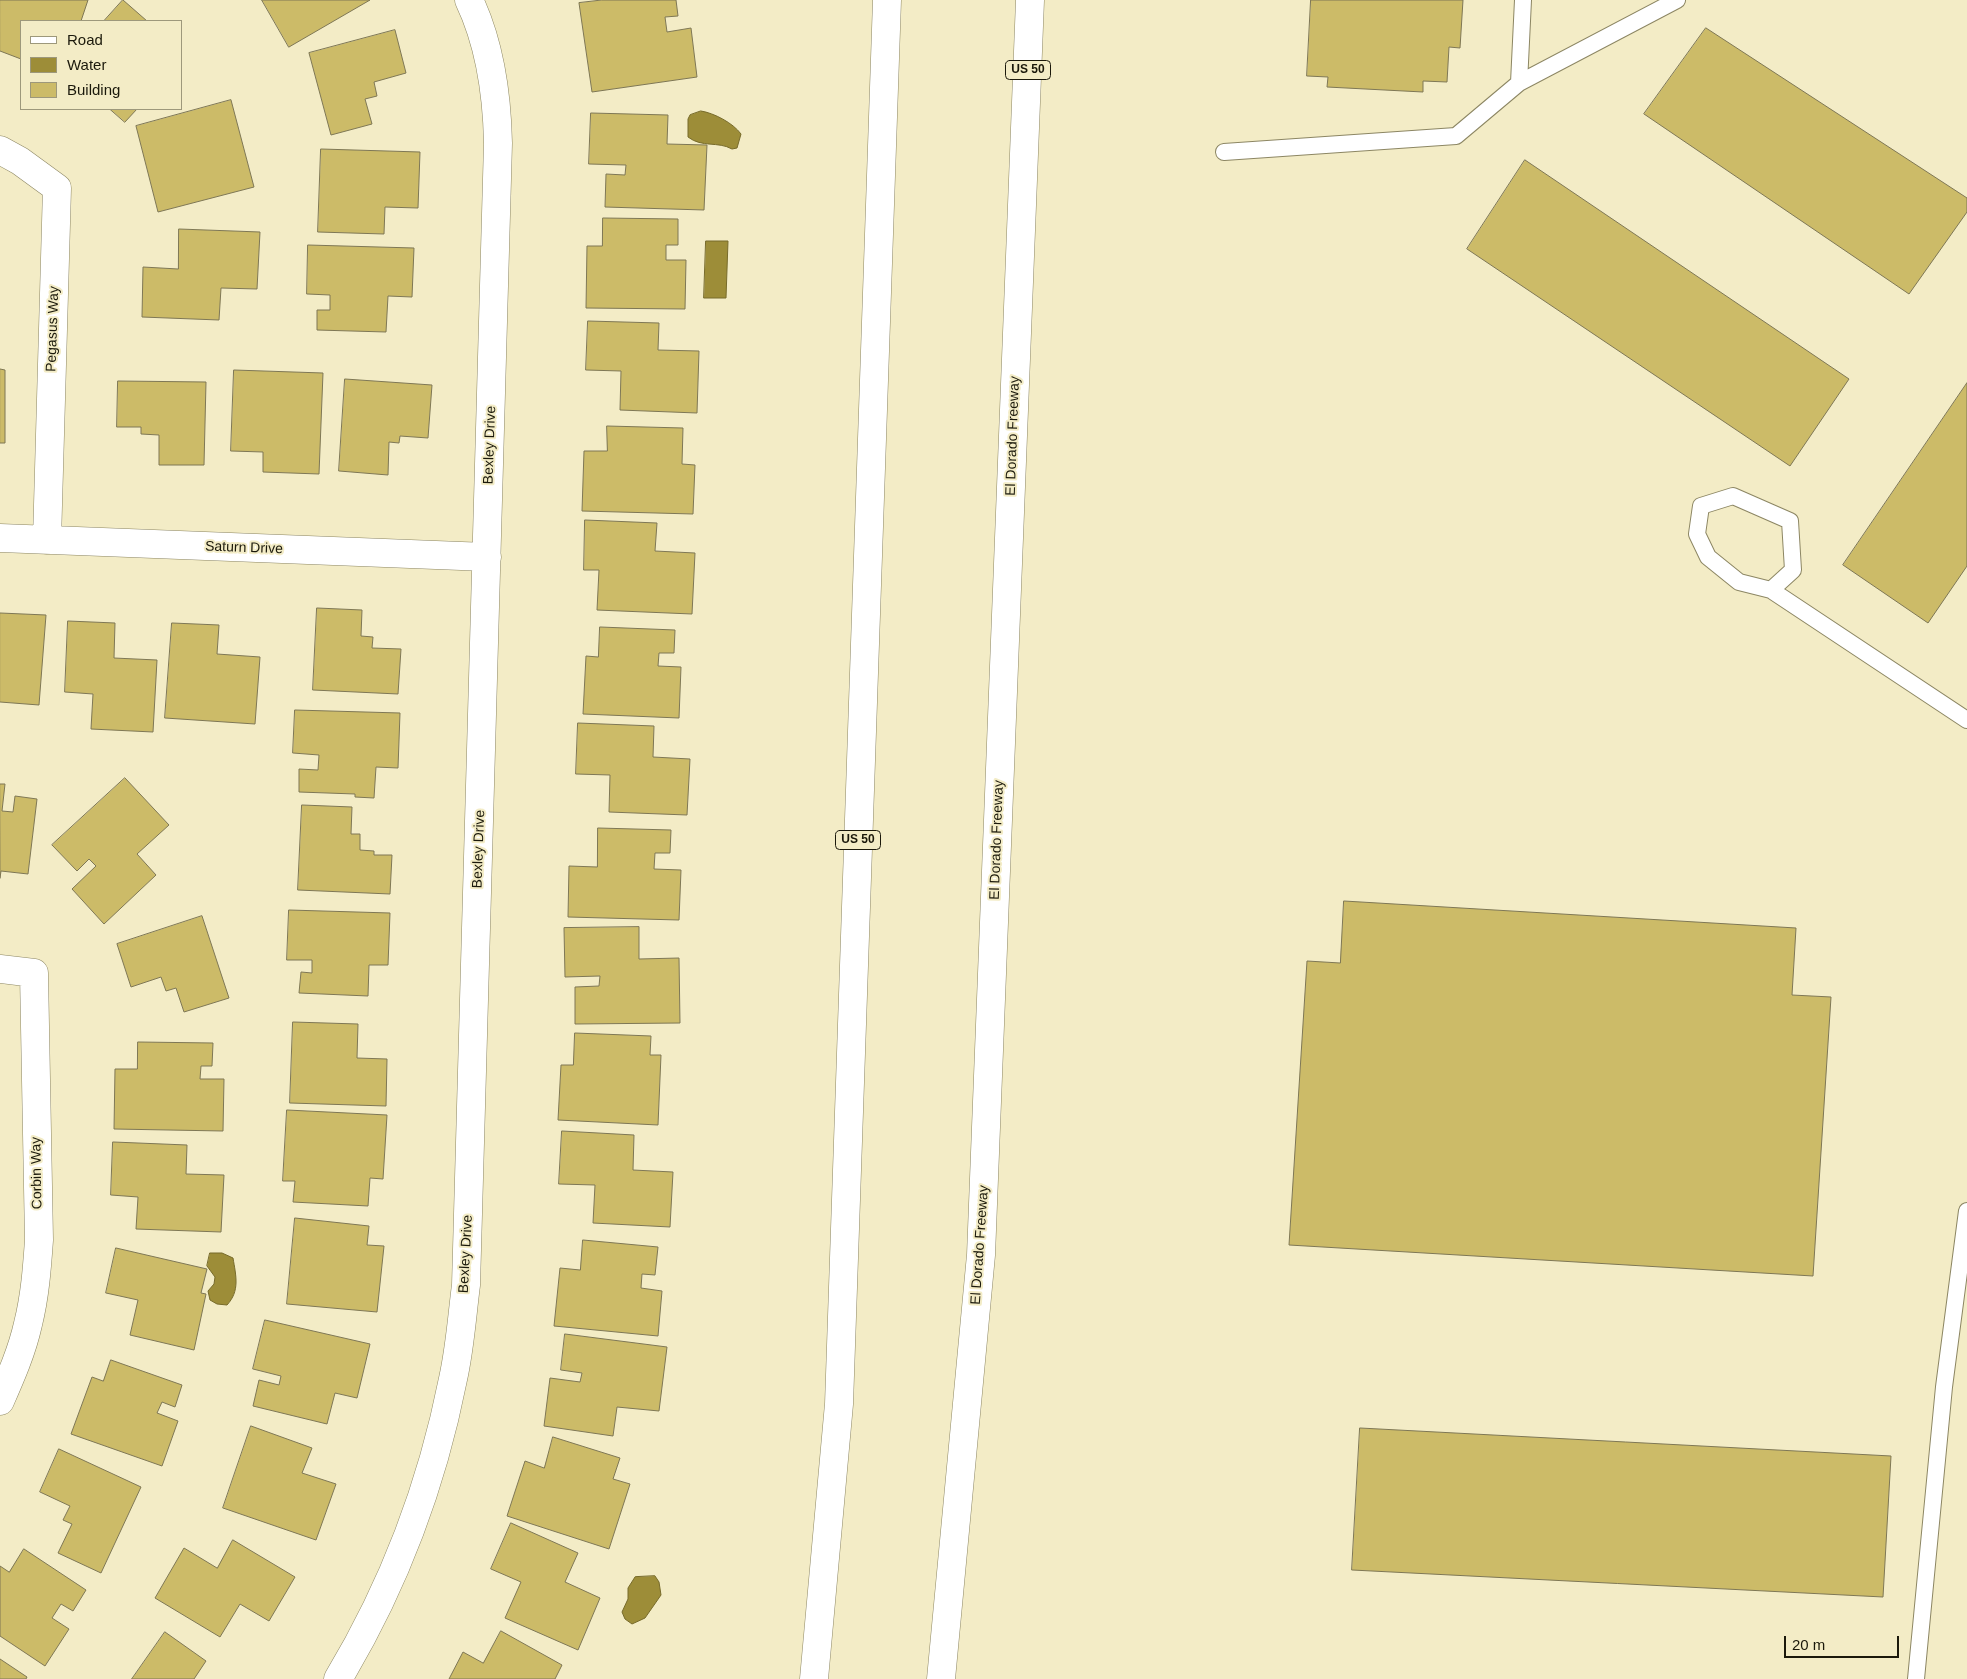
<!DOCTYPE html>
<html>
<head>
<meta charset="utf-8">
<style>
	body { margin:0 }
	#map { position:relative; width:1967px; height:1679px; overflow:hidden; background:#f3ecc6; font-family:Helvetica,sans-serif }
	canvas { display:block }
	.legend { position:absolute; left:20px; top:20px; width:162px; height:90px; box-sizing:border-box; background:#f3ecc6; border:1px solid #9d987b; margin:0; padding:6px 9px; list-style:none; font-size:15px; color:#1b190b }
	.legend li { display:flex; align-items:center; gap:10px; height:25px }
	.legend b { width:25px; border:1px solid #9d987b }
	.scale { position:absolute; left:1784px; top:1636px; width:115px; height:22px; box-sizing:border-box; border:2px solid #1b190b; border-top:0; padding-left:6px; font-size:15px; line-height:18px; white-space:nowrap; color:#1b190b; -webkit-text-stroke:4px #f3ecc6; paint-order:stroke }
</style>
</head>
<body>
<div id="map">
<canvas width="1967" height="1679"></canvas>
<ul class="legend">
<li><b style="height:6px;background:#fff"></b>Road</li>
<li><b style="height:14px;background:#9d8d38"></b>Water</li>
<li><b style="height:14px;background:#ccbb68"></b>Building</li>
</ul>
<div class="scale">20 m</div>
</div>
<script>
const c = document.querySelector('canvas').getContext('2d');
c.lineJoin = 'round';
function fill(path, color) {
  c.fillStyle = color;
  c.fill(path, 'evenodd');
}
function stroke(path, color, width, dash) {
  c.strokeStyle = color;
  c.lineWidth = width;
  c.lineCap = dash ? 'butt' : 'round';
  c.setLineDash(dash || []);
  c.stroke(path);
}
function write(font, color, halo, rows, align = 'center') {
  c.font = font + ' Helvetica,sans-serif';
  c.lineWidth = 4;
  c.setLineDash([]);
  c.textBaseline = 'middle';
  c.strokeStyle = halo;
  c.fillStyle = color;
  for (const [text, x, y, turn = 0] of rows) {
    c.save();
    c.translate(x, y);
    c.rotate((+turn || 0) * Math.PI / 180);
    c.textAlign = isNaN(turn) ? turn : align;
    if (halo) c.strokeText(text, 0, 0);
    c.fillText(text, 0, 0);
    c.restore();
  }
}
const water = new Path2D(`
	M701,111C714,113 733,123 741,134L737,148L732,149C718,141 702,148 688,137V119L690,115Z
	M706,241H728L726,298H704Z
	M210,1253H222L233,1258C236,1276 240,1291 227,1305L217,1304L210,1300L208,1291L214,1284L215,1277L207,1266Z
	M655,1576L659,1582L661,1595L645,1618L632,1624L625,1619L622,1612L628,1599V1588L635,1577Z`);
fill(water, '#9d8d38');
stroke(water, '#766a2a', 1);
const building = new Path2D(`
	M0,0H88L81,21H21V59L0,51Z
	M123,0L147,21H104Z
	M262,0H370L289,47Z
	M602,0H676L678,16L665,17L667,32L691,28L697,77L592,92L579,3Z
	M1311,0H1463L1460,48L1449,47L1447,82L1423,81V92L1327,87L1328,77L1307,76Z
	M1706,28L1967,198V212L1909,294L1644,114Z
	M395,30L406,73L374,82L377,96L365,99L372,124L331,135L309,53Z
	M231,100L254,187L158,212L136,126Z
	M110,109H137L125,122Z
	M591,113L668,115L667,144L707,145L704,210L605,207L606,174L625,175L626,165L589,164Z
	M321,149L420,152L418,208L385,207L384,234L318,232Z
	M1525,160L1849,379L1790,466L1467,249Z
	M603,218L678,219V245H666V260H686L685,309L586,308L587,246H602Z
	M179,229L260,232L257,289L221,288L219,320L142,317L143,267L178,269Z
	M308,245L414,248L412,297L388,296L386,332L317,330V310H330V295L307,294Z
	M588,321L659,323L658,350L699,351L697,413L620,410L621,371L586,370Z
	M0,369L5,370V443H0Z
	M234,370L323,373L319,474L263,472V452L231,451Z
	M345,379L432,385L428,438L400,436L399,443L389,442L388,475L339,471Z
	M118,381L206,382L204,465H159V435L141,434V427H117Z
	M1967,383V566L1928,623L1843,565Z
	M607,426L683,428L682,464L695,465L693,514L582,511L584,451H607Z
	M585,520L657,523L655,551L695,553L692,614L597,610L599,570H584Z
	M317,608L362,610L361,636L373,637L372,648L401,649L398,694L313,690Z
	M0,613L46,615L39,705L0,702Z
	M68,621L115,623L114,658L157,660L153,732L91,729L93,694L65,692Z
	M172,623L219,625L217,654L260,657L255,724L165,718Z
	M600,627L675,630L674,653H659L658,666L681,667L679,718L583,714L586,656L598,657Z
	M295,710L400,713L398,768L376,767L374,798L355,797V794L299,792V769L318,770L319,755L293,753Z
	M578,723L654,726L653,757L690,759L687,815L609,812L610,775L576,774Z
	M125,778L169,825L137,854L156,875L104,924L72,889L96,866L89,859L77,871L52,845Z
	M0,784H5L2,811L13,812L15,796L37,799L28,874L1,871L0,878Z
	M302,805L352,807L351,834H360V850L374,851V855H392L390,894L298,890Z
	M598,828L671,830L670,853H655L654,869L681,870L679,920L568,917L569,866L597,867Z
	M1344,901L1796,928L1792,995L1831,997L1813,1276L1289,1245L1307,961L1340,963Z
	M289,910L390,913L388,965H369L368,996L299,993L301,972L312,973V960H287Z
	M202,916L229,998L184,1012L176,988L166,991L161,977L131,987L117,944Z
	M639,927V959L679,958L680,1023L575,1024V987L599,986L600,976L565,977L564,928Z
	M293,1022L358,1024L357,1058L387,1059L386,1106L290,1103Z
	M575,1033L651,1036L650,1055H661L658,1125L558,1120L561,1065H573Z
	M138,1042L213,1043L212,1066H201L200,1079H224L223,1131L114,1129L115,1069H137Z
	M287,1110L387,1115L383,1179L370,1178L368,1206L293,1202L295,1181H283Z
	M562,1131L634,1135L633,1170L673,1172L670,1227L593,1223L595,1185L559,1184Z
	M113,1142L187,1145L186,1174L224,1175L221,1232L136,1229L138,1197L111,1195Z
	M295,1218L369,1226L367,1245L384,1246L377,1312L287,1304Z
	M583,1240L658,1247L655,1275L642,1274L641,1288L662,1291L658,1336L554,1326L560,1268L580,1270Z
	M116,1248L207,1269L201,1293L206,1294L194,1350L130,1335L138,1300L106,1293Z
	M265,1320L370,1344L357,1398L335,1393L327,1424L253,1406L259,1380L279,1385L281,1376L253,1369Z
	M565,1334L667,1347L659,1411L617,1407L613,1436L544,1426L550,1378L580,1382L582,1373L561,1370Z
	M111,1360L182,1385L175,1407L162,1402L157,1413L178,1421L162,1466L71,1434L92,1377L103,1381Z
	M251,1426L312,1448L302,1473L336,1484L316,1540L223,1508Z
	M1360,1428L1891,1456L1883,1597L1352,1570Z
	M553,1437L620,1458L613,1479L630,1484L609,1549L507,1516L525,1461L544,1468Z
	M59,1449L141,1487L101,1573L58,1553L72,1524L63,1520L70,1506L40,1492Z
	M511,1523L578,1553L565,1582L600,1598L578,1650L505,1618L521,1582L491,1569Z
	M233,1540L295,1577L269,1621L240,1604L220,1637L155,1598L184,1548L217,1568Z
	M24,1549L86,1590L73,1611L61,1604L52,1618L69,1629L45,1666L0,1636V1566L9,1572Z
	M501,1631L562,1665L555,1679H449L463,1652L483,1663Z
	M165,1632L206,1661L194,1679H132Z
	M0,1659L27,1677L26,1679H0Z`);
fill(building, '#ccbb68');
stroke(building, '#7e7755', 1);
const service = new Path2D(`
	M1519,83L1523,0
	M1224,152L1456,136L1519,83L1677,0
	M1771,590L1793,570L1790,521L1733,496L1701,506L1697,534L1708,557L1739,582L1771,590L1967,720
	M1916,1679L1944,1387L1967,1211`);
const minor = new Path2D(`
	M0,150L20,161L57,188L47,540
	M0,538L487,557
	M0,969L34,973L39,1240C37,1268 35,1296 28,1324C22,1351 11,1376 0,1401
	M338,1679C394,1586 432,1485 453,1379C460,1348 462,1316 466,1285L498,143C497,95 490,44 469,0`);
const motorway = new Path2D(`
	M814,1679L839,1404L887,0
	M941,1679L981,1255L1030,0`);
stroke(service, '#8c8663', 18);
stroke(minor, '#8c8663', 29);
stroke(motorway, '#8c8663', 29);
stroke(service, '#fff', 16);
stroke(minor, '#fff', 28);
stroke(motorway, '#fff', 28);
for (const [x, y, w] of [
	[1028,70,45],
	[858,840,45]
]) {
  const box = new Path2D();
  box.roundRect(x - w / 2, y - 9.5, w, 19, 4);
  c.fillStyle = '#f3ecc6';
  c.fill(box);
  stroke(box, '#1b190b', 1);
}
write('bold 12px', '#1b190b', null, [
	["US 50",1028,70],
	["US 50",858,840]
]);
write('14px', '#1b190b', '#f3ecc6', [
	["Pegasus Way",53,329,-88],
	["El Dorado Freeway",1013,436,-88],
	["Bexley Drive",490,445,-88],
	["Saturn Drive",244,548,2],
	["El Dorado Freeway",997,840,-88],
	["Bexley Drive",479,849,-88],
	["Corbin Way",37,1173,-91],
	["El Dorado Freeway",980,1245,-86],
	["Bexley Drive",466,1254,-87]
]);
</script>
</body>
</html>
